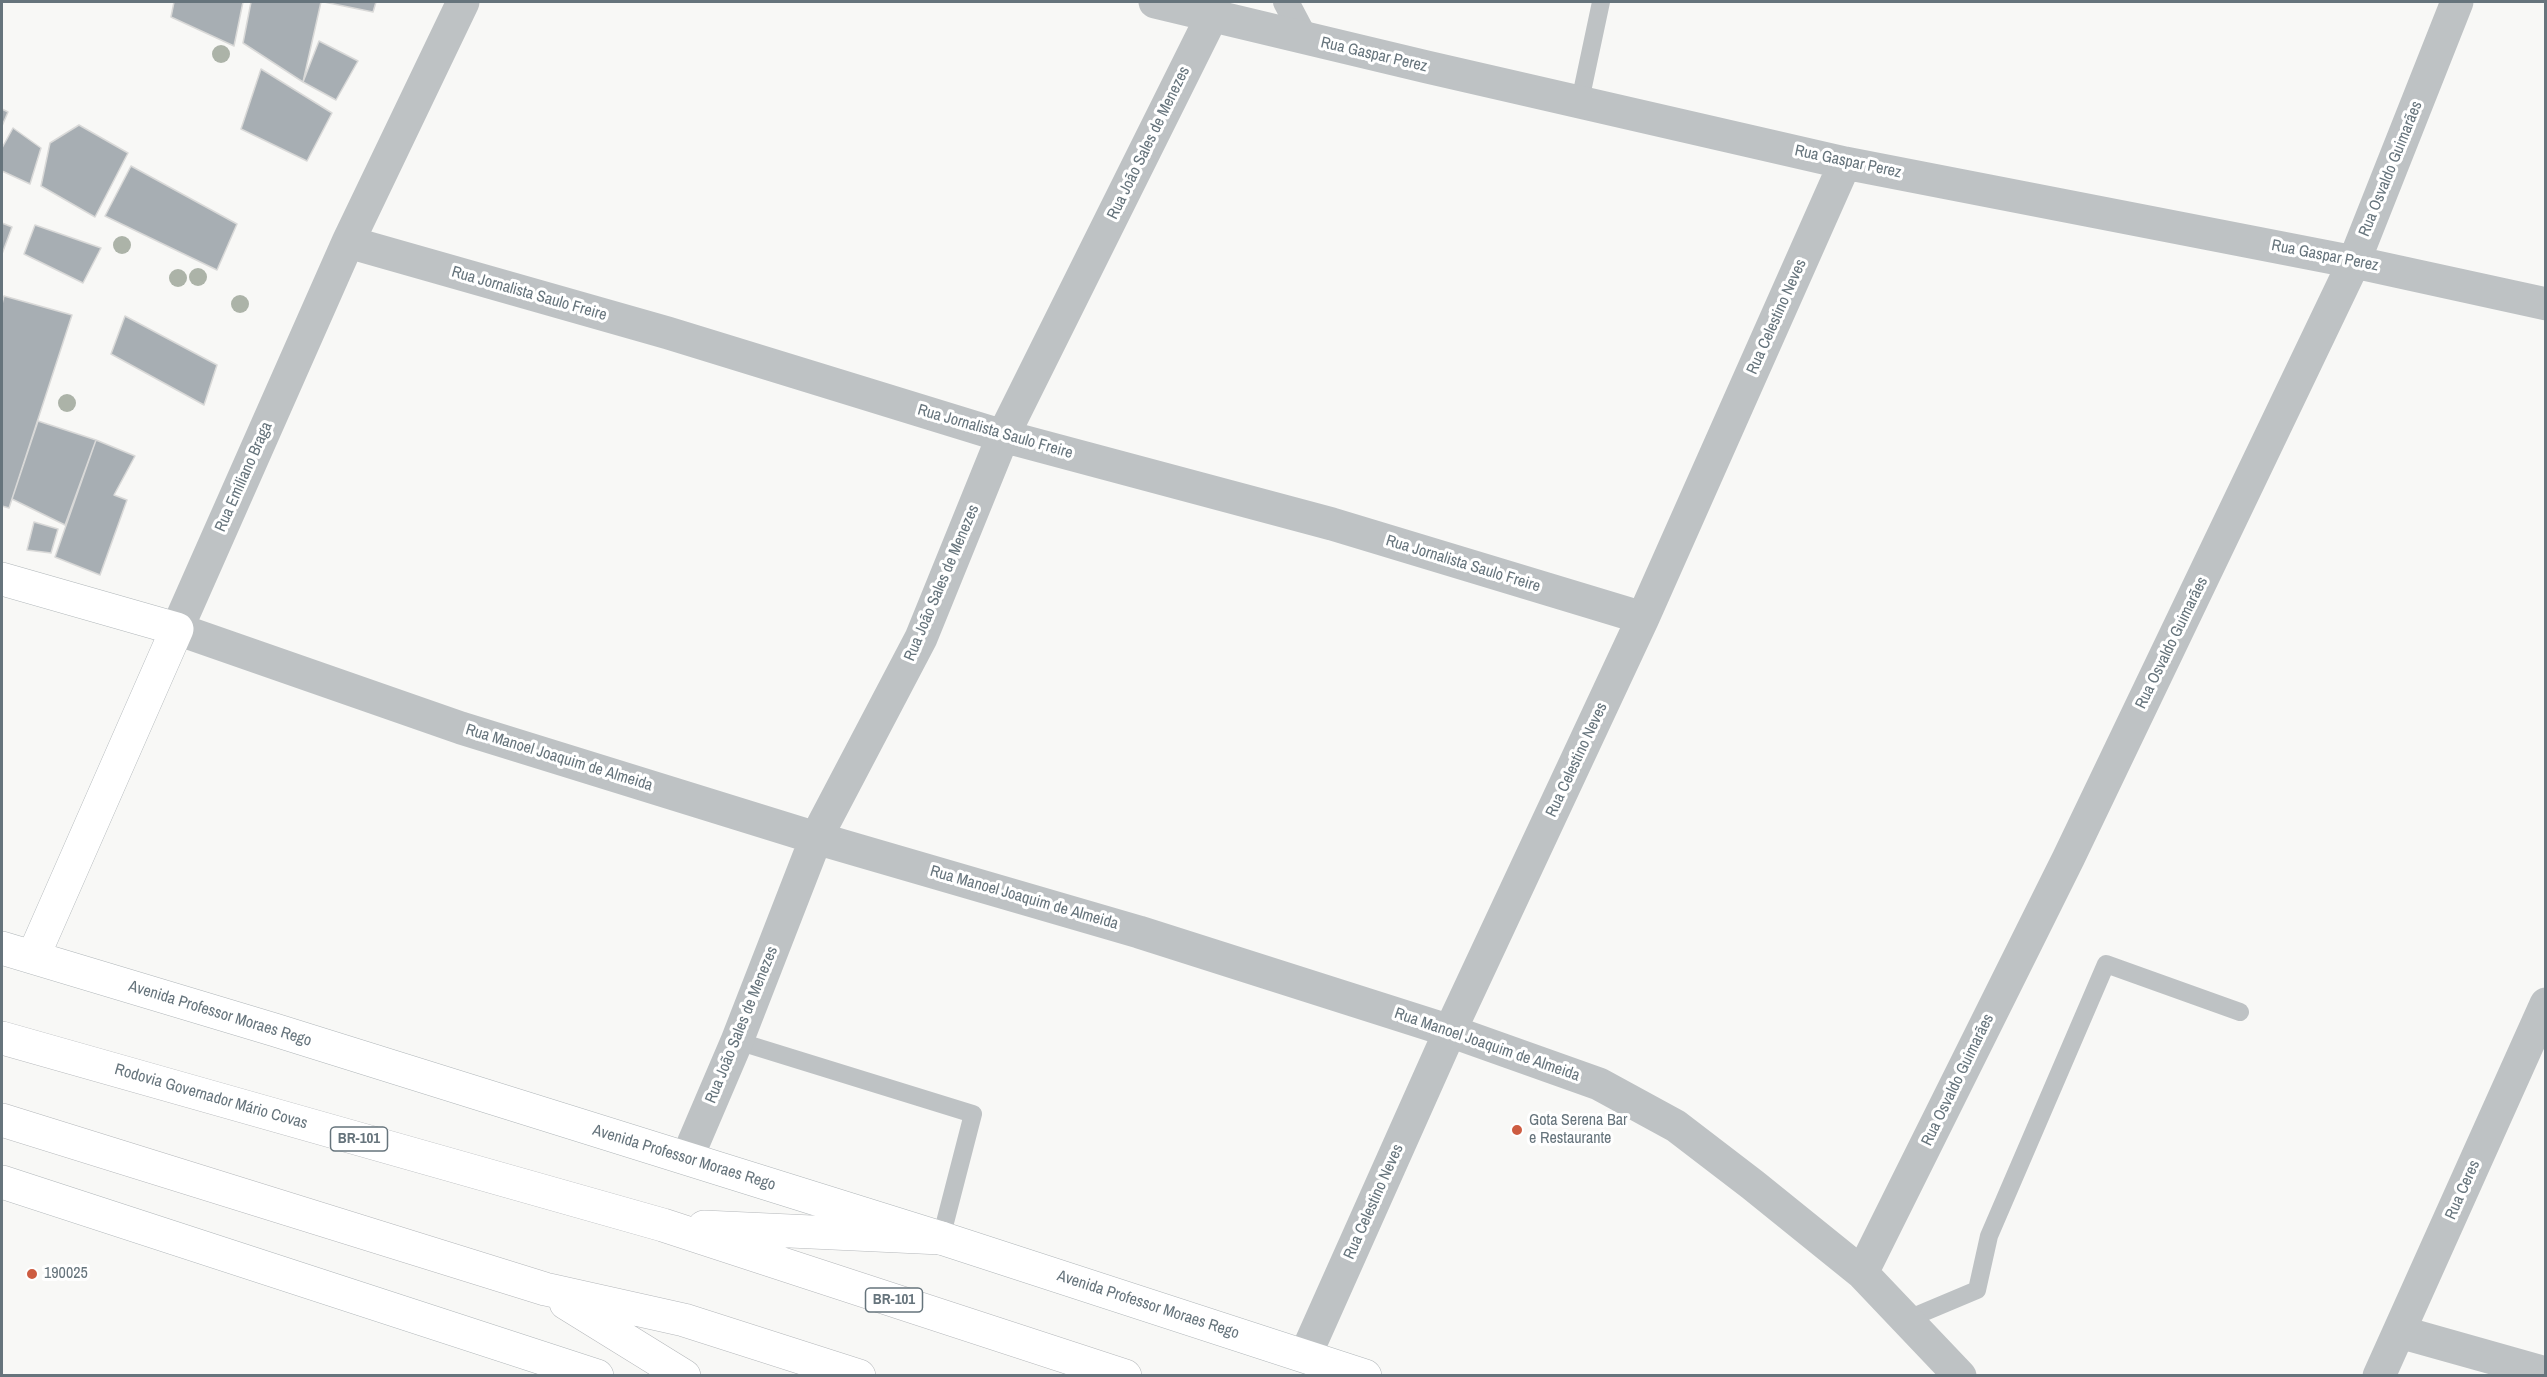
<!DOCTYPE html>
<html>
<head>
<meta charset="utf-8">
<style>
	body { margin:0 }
	#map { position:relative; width:2547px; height:1377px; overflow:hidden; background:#f8f8f6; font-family:"Archivo Narrow",sans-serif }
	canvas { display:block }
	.frame { position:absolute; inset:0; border:3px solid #66747c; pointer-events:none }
</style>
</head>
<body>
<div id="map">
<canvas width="2547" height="1377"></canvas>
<div class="frame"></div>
</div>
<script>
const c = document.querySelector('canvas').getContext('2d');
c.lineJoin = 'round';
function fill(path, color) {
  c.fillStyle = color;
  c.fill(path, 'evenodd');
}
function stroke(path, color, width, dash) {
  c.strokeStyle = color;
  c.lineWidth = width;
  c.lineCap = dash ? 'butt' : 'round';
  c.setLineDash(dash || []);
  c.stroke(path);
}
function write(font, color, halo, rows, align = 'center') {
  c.font = font + ' "Archivo Narrow",sans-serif';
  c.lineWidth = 6;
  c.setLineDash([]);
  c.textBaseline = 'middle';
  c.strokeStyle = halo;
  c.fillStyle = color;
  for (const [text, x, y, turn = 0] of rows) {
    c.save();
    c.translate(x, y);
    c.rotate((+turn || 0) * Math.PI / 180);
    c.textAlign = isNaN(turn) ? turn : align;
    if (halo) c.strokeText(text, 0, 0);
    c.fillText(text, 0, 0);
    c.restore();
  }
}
const building = new Path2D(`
	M174,2H243L234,46L171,17Z
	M251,2H321L303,82L243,43Z
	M324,2H376L373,12Z
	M319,41L358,61L336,100L303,82Z
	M261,69L332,113L307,161L241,129Z
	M2,109L8,112L2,126Z
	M79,125L128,153L95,217L41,186L50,143Z
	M13,128L41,148L30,184L2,171V148Z
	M131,166L237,224L217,270L105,216Z
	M2,223L12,227L2,254Z
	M35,225L101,248L83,283L24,254Z
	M4,296L72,315L9,508L2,506V304Z
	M125,316L217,365L204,405L111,354Z
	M38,421L96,440L65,525L12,499Z
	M96,440L135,456L114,495L127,500L100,575L55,557Z
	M34,522L58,529L51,553L27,550Z`);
fill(building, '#a7aeb3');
stroke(building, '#d9d9d8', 1.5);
const secondary = new Path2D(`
	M2,579L177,629L33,957
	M2,948L275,1030L941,1238L1365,1376
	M2,1182L597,1376`);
const trunk = new Path2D(`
	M2,1038L663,1225L1125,1376
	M2,1120L545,1289L684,1320L859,1376
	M704,1227L941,1238
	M566,1303L684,1376`);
stroke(secondary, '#b0b6b9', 34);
stroke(trunk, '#b4b7ba', 34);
stroke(new Path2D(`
	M1580,101L1601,2
	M737,1041L973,1114L941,1238
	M1908,1319L1977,1290L1989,1236L2106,964L2240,1012`), '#bec2c4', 18);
stroke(new Path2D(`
	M1286,2L1305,38`), '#bec2c4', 26);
stroke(new Path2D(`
	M463,2L348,242L177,629L461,728L816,838L1139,932L1450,1031L1599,1084L1676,1126L1753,1185L1862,1273L1960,1376
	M1155,2L1427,67L1845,163L2354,262L2546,304
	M348,242L668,333L1003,436L1332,524L1643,618
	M687,1158L737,1041L816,838L921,638L1003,436L1213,14
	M1862,1273L2068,859L2354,262L2457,2
	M2400,1332L2546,1373
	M1305,1356L1450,1031L1643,618L1845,163
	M2379,1376L2546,1004`), '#bec2c4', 33);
stroke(secondary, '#fff', 33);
stroke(trunk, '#fff', 33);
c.fillStyle = '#acb3a8';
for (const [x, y] of [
	[221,54],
	[122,245],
	[198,277],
	[178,278],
	[240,304],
	[67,403]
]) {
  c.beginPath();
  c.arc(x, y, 9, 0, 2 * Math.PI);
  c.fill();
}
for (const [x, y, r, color] of [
	[1517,1130,6,"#cd5c41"],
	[32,1274,6,"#cd5c41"]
]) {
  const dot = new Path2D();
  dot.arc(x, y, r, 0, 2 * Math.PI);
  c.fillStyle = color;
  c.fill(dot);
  stroke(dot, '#fff', 2);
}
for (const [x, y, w] of [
	[359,1139,57],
	[894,1300,57]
]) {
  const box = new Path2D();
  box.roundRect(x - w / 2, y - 12, w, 24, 4.5);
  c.fillStyle = '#fff';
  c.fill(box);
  stroke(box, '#66747c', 1.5);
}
write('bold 15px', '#66747c', null, [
	["BR-101",359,1139],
	["BR-101",894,1300]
]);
write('16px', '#66747c', '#fff', [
	["Rua Gaspar Perez",1374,55,13],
	["Rua João Sales de Menezes",1149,143,-64],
	["Rua Gaspar Perez",1848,162,12],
	["Rua Osvaldo Guimarães",2391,169,-68],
	["Rua Gaspar Perez",2325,256,11],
	["Rua Jornalista Saulo Freire",529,294,16],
	["Rua Celestino Neves",1777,317,-66],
	["Rua Jornalista Saulo Freire",995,432,16],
	["Rua Emiliano Braga",244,477,-66],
	["Rua Jornalista Saulo Freire",1463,564,17],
	["Rua João Sales de Menezes",942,583,-67],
	["Rua Osvaldo Guimarães",2172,643,-64],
	["Rua Manoel Joaquim de Almeida",559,758,17],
	["Rua Celestino Neves",1577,760,-65],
	["Rua Manoel Joaquim de Almeida",1024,898,16],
	["Avenida Professor Moraes Rego",220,1014,17],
	["Rua João Sales de Menezes",742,1025,-68],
	["Rua Manoel Joaquim de Almeida",1487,1045,19],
	["Rua Osvaldo Guimarães",1958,1080,-64],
	["Rodovia Governador Mário Covas",211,1097,16],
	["Avenida Professor Moraes Rego",684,1158,17],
	["Rua Ceres",2463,1190,-66],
	["Rua Celestino Neves",1374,1202,-66],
	["Avenida Professor Moraes Rego",1148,1305,18]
]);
write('16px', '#66747c', '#fff', [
	["Gota Serena Bar",1529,1121],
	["e Restaurante",1529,1139],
	["190025",44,1274]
], 'left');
</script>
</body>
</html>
